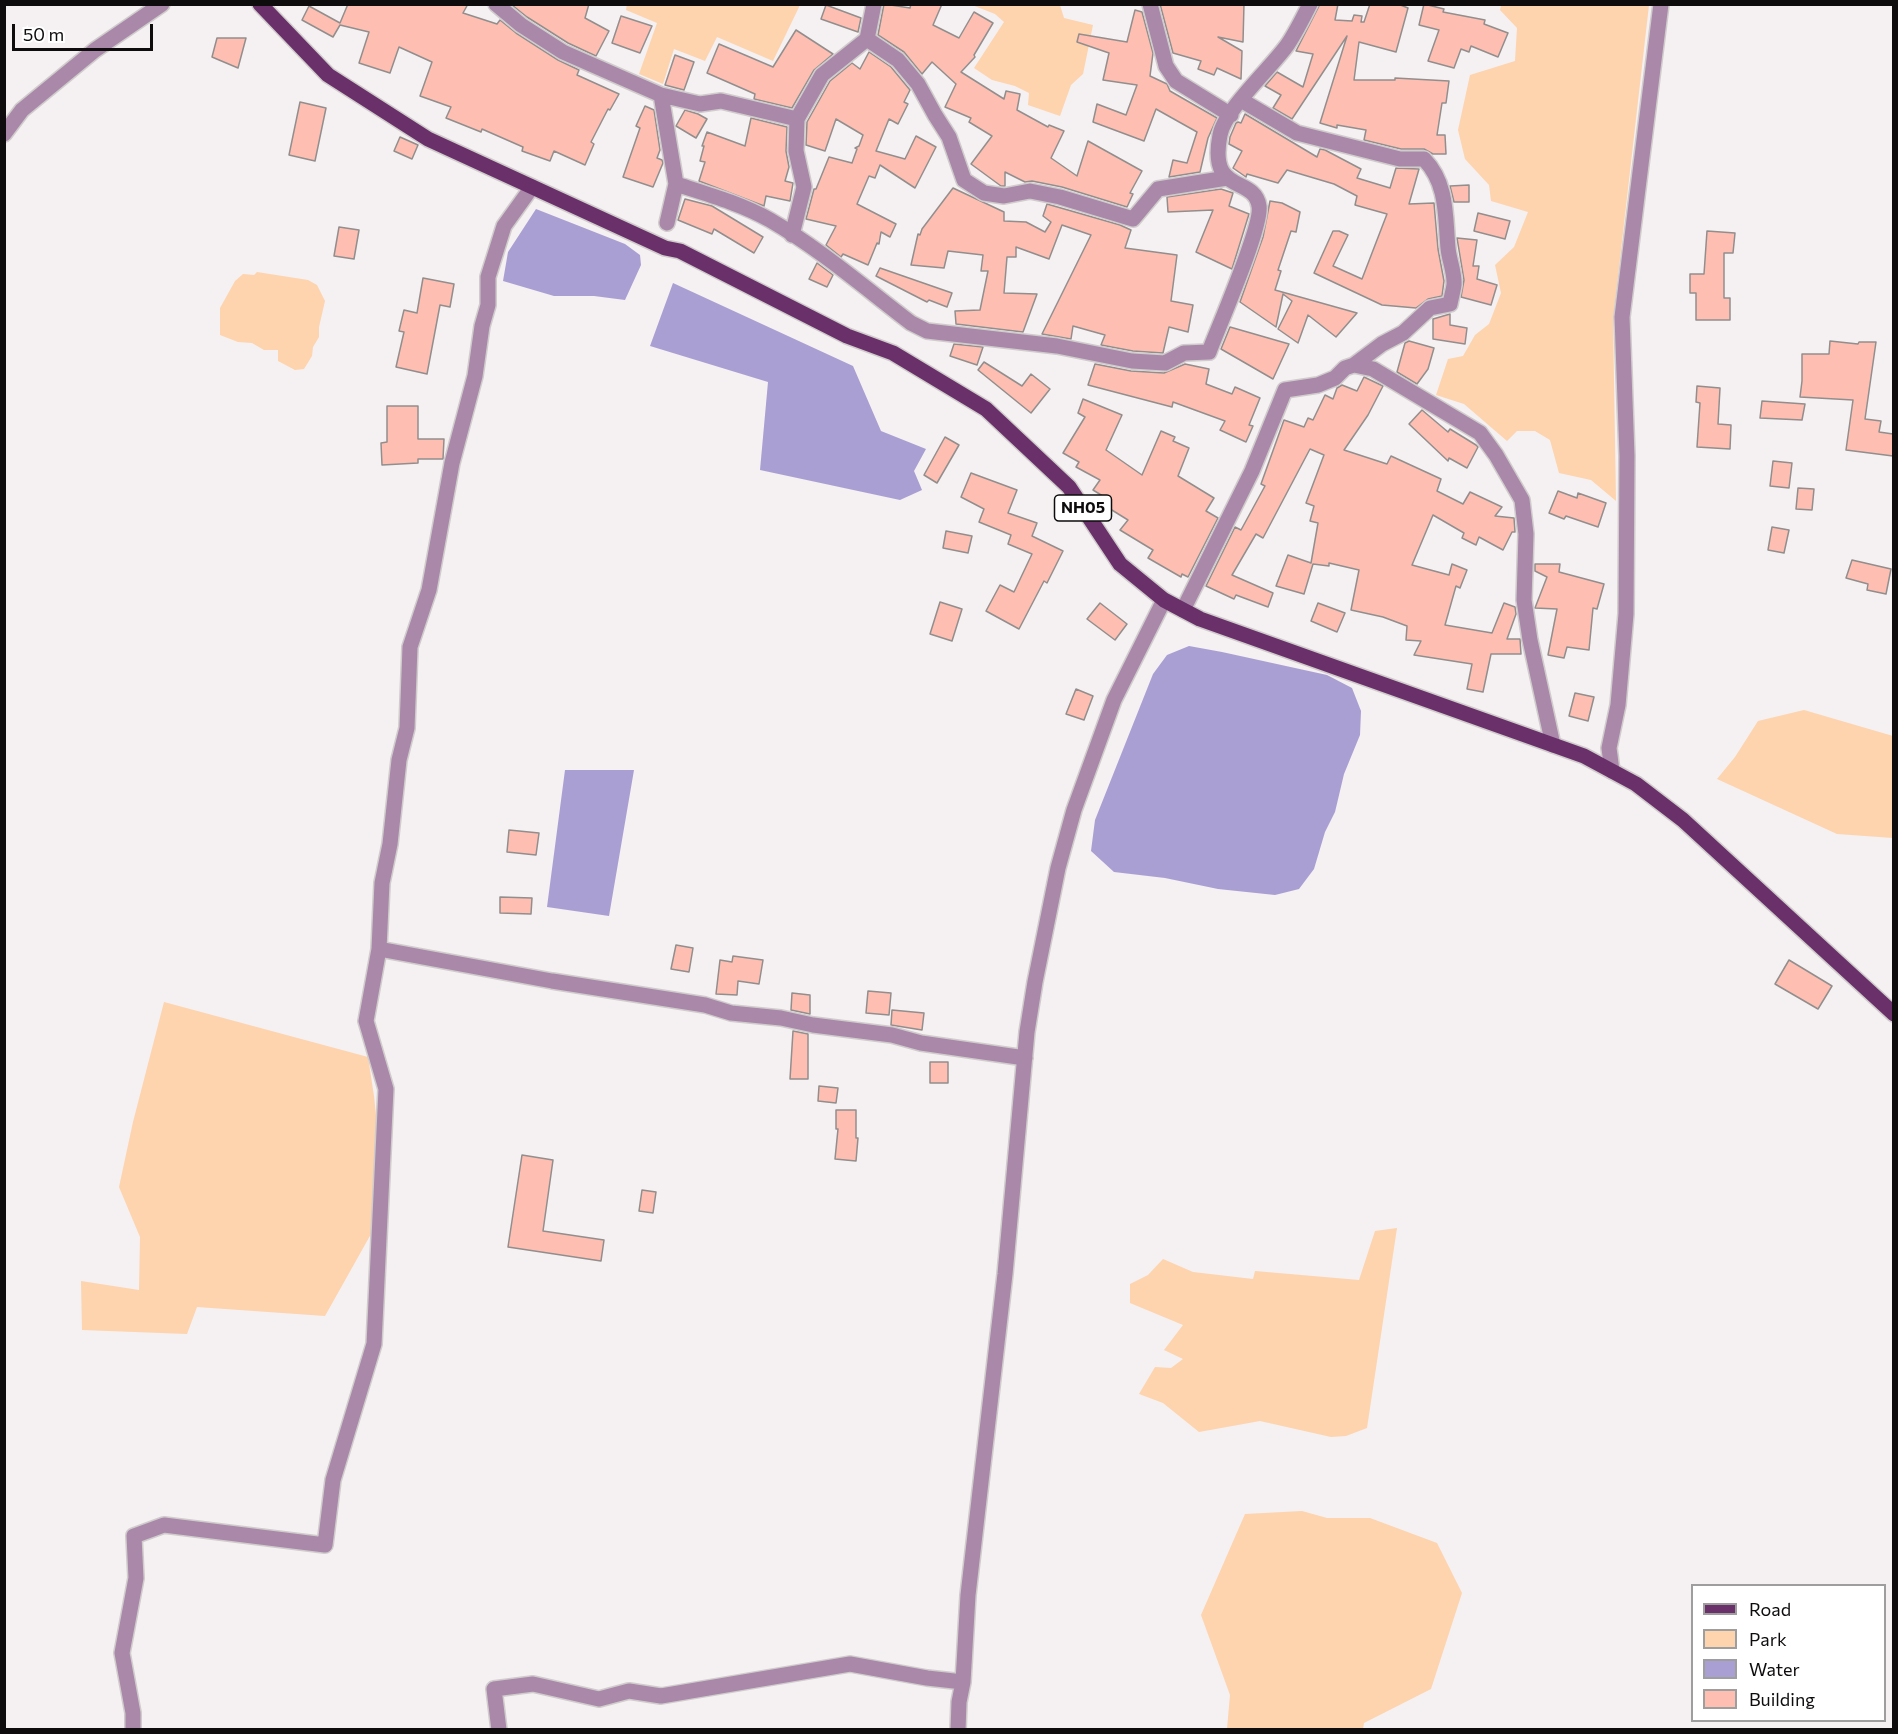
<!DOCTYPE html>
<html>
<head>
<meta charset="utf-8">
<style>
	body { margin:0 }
	#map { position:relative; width:1898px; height:1734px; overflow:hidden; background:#f5f0f1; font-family:Commissioner,sans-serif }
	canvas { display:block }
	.frame { position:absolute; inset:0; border:6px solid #0e0c0c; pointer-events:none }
	.legend { position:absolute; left:1691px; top:1584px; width:195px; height:138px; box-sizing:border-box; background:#fff; border:2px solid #9f9e9e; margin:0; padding:8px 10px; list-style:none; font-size:18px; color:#0e0c0c }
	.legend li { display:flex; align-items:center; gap:12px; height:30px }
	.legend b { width:30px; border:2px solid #9f9e9e }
	.scale { position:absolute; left:12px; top:24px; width:141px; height:27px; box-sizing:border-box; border:3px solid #0e0c0c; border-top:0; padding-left:8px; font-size:18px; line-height:21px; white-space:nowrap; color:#0e0c0c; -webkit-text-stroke:4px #fff; paint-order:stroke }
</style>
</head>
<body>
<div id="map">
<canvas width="1898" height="1734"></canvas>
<div class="frame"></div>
<ul class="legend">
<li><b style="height:8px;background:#6a306a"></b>Road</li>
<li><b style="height:16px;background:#fdd4ad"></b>Park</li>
<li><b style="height:16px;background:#aa9fd3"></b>Water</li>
<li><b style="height:16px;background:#febfb2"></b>Building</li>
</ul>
<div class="scale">50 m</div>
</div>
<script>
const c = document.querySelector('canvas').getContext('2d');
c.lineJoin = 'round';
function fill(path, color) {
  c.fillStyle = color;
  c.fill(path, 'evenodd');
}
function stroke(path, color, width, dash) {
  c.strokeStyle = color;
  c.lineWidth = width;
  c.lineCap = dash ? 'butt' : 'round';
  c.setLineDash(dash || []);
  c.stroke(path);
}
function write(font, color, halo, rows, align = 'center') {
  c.font = font + ' Commissioner,sans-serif';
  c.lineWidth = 6;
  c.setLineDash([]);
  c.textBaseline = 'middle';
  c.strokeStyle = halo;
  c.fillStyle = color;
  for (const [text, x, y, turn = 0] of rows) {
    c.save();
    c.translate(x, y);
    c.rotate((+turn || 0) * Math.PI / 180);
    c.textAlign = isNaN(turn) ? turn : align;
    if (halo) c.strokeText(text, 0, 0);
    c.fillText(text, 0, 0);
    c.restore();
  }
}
fill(new Path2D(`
	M627,4H800V5L773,61L717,37L705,61L674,49L663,84L639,74L657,23L626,10Z
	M972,5H1060L1064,18L1093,25L1083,74L1071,85L1060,116L1028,105L1029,93L1015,86L992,80L974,68L1004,22L995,14Z
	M1501,5H1649L1613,320L1616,501L1591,480L1559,473L1550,440L1535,431H1517L1507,441L1464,404L1436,395L1448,359L1463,356L1475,335L1489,324L1501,293L1495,265L1514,247L1528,212L1491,201L1489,185L1465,159L1458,130L1470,75L1515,61L1517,28L1500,10Z
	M257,272L308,280L317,285L325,301L319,327V337L313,347L312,356L304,369L295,370L278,361V350H264L252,343L238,342L220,335V308L235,281L243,274L254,275Z
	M1804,710L1893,736V838L1837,834L1717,779L1735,757L1758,721Z
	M164,1002L368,1057L374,1096L380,1153L371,1234L325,1316L197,1307L187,1334L82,1330L81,1281L139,1290L140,1237L119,1187L133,1122Z
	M1397,1228L1367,1428L1346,1436L1331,1437L1260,1421L1199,1432L1163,1403L1139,1394L1155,1367L1171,1368L1183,1359L1164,1350L1183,1325L1130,1303V1284L1148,1275L1163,1259L1193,1272L1253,1279L1255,1271L1359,1280L1375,1231Z
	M1302,1511L1327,1518H1370L1437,1543L1462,1593L1431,1689L1364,1723L1363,1729H1227L1230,1695L1201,1615L1245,1514Z`), '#fdd4ad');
fill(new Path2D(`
	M536,209L625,244L640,255L641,265L625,300L594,296H554L503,281L508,252Z
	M673,283L853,366L881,431L926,449L914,471L922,490L900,500L760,470L768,382L650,346Z
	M1189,646L1222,652L1327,675L1352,688L1361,711L1360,735L1344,774L1335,812L1325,832L1314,869L1299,889L1275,895L1218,889L1165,878L1114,872L1091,851L1095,820L1153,674L1167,655Z
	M565,770H634L609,916L547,907Z`), '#aa9fd3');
const building = new Path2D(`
	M348,4H468L463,13L497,24L500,20L516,33L558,60L579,70L577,75L619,94L610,110L608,109L591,142L594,144L585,165L554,151L550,161L522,151L523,147L482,129L481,132L446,118L451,107L420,96L432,62L399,47L390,73L359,63L369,32L340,25L333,37L302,20L309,6L340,23Z
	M589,4L585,18L609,31L596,56L568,43L527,17L512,5Z
	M884,4L910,8L911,4H942L933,25L959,38L974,12L993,23L974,55L975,57L961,72L1004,99L1006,91L1020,94L1017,110L1048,127L1049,125L1064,131L1051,158L1077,176L1088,141L1142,171L1130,193L1133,194L1127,207L1062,187L1032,181L1025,182L1005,172V186H1001L971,164L992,136L969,122L971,118L945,107L956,84L932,62L922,74L904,52L878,35Z
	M1160,4H1244L1243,42L1218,37L1242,51L1241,79L1217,68L1214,75L1198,69L1201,61L1173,53Z
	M1320,4H1338L1335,20L1352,21L1354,15L1362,16L1361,22H1364L1370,4H1398L1408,8L1396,52L1359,42L1354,80H1395V78L1449,81L1446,103H1442L1437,135H1445L1446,154H1433L1424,149H1401L1364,140L1366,130L1337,125V128L1320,123L1347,36L1292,119L1273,108L1281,95L1265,86L1277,72L1303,87L1313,54L1296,51Z
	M1424,4L1444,9L1443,12L1485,20L1484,24L1508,33L1498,57L1471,46L1469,52L1461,49L1454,68L1428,61L1439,30L1419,25Z
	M826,5L861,18L858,32L821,19Z
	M1135,10L1142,12L1153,53L1150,76L1167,84L1170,91L1217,118L1208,138L1200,172L1169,177L1173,160L1187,163L1197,132L1156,109L1144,141L1093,122L1097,104L1126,115L1137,85L1103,80L1109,53L1077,42L1079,34L1127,42Z
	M621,16L652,26L640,53L612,43Z
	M796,30L833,54L814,70L792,108L754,99L755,94L707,73L719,44L773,67Z
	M217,38H246L238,68L212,57Z
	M869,52L891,67L910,90L904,102L908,104L898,124L889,119L876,151L905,159L916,136L936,147L915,188L880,165L875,178L869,176L857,204L896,224L890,237L881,232L879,244L877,243L868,265L843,254L841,257L826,245L836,226L806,219L814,189H816L829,157L852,163L857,149L855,148L859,146L863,135L836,119L825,151L806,145L807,122L830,81L852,63L860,69Z
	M675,55L694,62L684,90L665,85Z
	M300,102L326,108L315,161L289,155Z
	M645,106L654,110L660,150L657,158L662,160L663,163L653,187L623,177L640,128L636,126Z
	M685,110L698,114L707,119L696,138L676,126Z
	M1245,114L1317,157L1320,149L1325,150L1361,169L1357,178L1390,188L1396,168L1419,169L1409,204L1434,203L1438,249L1444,281L1442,296L1428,299L1416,308L1382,305L1314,273L1333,231H1339L1348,235L1333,266L1362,279L1387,214L1355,205L1357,196L1334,184L1287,170L1278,183L1247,174L1246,177L1233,168L1242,151L1229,144L1230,137L1236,123L1238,122L1241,123Z
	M751,118L787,127L786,151L789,167L785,181L793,183L790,201L766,196L764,206L699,181L705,162L700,161L704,146H702L707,132L745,146Z
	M400,137L418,145L412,159L394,151Z
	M1469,185V202H1454L1450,186Z
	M953,188L1004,212V221L1026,222L1045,232L1051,222L1043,216L1047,204L1120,225L1131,230L1125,248L1177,255L1171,301L1193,305L1188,332L1169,327L1163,353L1133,351L1101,345L1105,335L1073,326L1071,339L1042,334L1091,235L1062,225L1049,259L1016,247V257H1007L1004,293L1037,294L1023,332L956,324L955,311L980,310L988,271H981L983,255L948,251L944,268L911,265L918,234L920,235L922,229Z
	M1221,189L1233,193L1229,206L1249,214L1232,269L1196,252L1213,210L1168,212L1167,197Z
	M685,199L712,206L763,237L754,253L714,229L712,234L678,220Z
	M1270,201L1282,203L1300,212L1296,232L1291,231L1278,270L1281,271L1275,290L1357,313L1336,337L1308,315L1298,343L1278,329L1292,301L1283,294L1276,327L1240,302L1263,237Z
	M1478,213L1510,221L1505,239L1474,231Z
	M339,227L359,230L354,259L334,256Z
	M1707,231L1735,233L1733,253H1724V298H1730V320H1696V293H1690V274H1704Z
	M1457,238L1477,240L1473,266H1479L1477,279L1497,285L1491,305L1461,297L1464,280Z
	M817,263L833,275L827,287L809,279Z
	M880,268L952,293L947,307L929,300L927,302L876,276Z
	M423,278L454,284L450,307L440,305L427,374L396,367L404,332L399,331L404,310L417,313Z
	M1450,314V325L1467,328L1465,344L1433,339V319Z
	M1230,327L1289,344L1273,379L1221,349Z
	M1409,341L1434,348L1428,369L1417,384L1397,372L1405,343Z
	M1830,341L1858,344L1859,342H1876L1865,419L1881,421L1879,432L1893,434V456L1846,450L1853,400L1800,397L1802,381V354H1829Z
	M954,344L983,347L977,365L950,356Z
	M984,362L1022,386L1031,374L1050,389L1031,413L978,370Z
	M1095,364L1131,371L1164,373L1185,364L1209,369L1206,384L1232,394L1235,387L1260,398L1249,425L1253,426L1246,442L1220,430L1225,421L1173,402L1172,407L1088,385Z
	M1364,377L1383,386L1368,415L1344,450L1387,464L1391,456L1441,479L1437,491L1463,504L1470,492L1502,507L1495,516L1514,518L1515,532H1512L1503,550L1479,537L1476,545L1462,538L1464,533L1433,515L1412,565L1449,575L1452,564L1467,570L1460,588L1456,586L1445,625L1492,633L1504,603L1515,607L1516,614L1507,639H1520L1521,654H1491L1483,692L1467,689L1472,664L1414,655L1421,641L1406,640L1407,626L1383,617L1351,610L1359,570L1329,563V566L1313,564L1304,594L1276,586L1288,555L1311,563L1318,523L1310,521L1314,506L1306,503L1324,455L1310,449L1263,538L1256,534L1232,575L1273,593L1268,607L1236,595L1234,599L1206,586L1235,527L1241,530L1265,486L1261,484L1284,420L1304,427L1308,418L1313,420L1325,395L1333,399L1337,388L1342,385L1357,391Z
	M1697,386L1720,388L1718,424L1731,425L1730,449L1697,447L1700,403L1696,402Z
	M1083,399L1122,415L1106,450L1142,475L1161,431L1175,437L1173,441L1189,448L1178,476L1214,498L1206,511L1218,518L1188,577L1182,574L1181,577L1148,558L1153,550L1120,530L1128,520L1107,507L1111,501L1093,490L1100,480L1076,467L1079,462L1063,453L1085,417L1078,413Z
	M1762,401L1805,404L1802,420L1760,418Z
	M387,406H418V439H444L443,459H418V463L382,465L381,443L387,442Z
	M1422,410L1448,432L1450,429L1476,445L1478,447L1467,468L1449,458L1448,461L1409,424Z
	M945,437L959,445L937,483L924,475Z
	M1773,461L1792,463L1789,488L1770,486Z
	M971,473L1017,490L1008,513L1037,523L1032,536L1063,551L1047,583L1044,581L1019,629L986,611L1000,585L1014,592L1032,554L1008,544L1011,535L979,522L984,509L961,497Z
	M1798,488L1814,489L1812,510L1796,509Z
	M1558,491L1577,498L1578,493L1606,503L1598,527L1566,516L1564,519L1549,513Z
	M1772,527L1789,530L1784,553L1768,550Z
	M946,531L972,536L968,553L943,548Z
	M1852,560L1891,569L1886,594L1867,590L1868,584L1846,578Z
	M1535,564H1560L1559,572L1604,584L1597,609L1593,608L1589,650L1567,647L1564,658L1548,655L1557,609L1535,608L1547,577L1535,571Z
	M940,602L962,609L952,641L930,634Z
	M1100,603L1127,624L1115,640L1087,619Z
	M1318,603L1345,613L1337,632L1311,621Z
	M1076,689L1093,696L1084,720L1066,714Z
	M1575,693L1594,697L1588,721L1569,716Z
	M509,830L539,833L536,855L507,852Z
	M500,897L532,898L531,914L500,913Z
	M676,945L693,948L689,972L671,969Z
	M733,956L763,960L759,984L738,981L737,995L716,994L720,960L732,962Z
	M1789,960L1832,986L1818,1009L1775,984Z
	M868,991L891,993L889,1015L866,1013Z
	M792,993L810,995V1014L791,1010Z
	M892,1010L924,1013L922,1030L891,1025Z
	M793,1031L808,1034V1079H790Z
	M930,1062H948V1083H930Z
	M819,1086L838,1088L836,1103L818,1101Z
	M836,1110H856V1138H858L856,1161L835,1159L838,1129H836Z
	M522,1155L553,1160L543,1231L604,1240L601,1261L508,1247Z
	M642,1190L656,1192L653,1213L639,1211Z`);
fill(building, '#febfb2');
stroke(building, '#928e8d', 1.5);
const minor = new Path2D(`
	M496,4L521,25L563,52L661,95L676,184
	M1150,4L1166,66L1176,81L1231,115
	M867,39L898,60L918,84L935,115L949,137L964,180L984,193L1004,196L1030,191L1060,197L1133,219L1158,189L1227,178
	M661,95L700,104L721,101L797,119
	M1241,100L1297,133L1400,159H1424C1448,184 1445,216 1448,248C1449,260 1455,273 1454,285C1453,292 1451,298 1450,304L1430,308L1403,333L1382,344L1354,365
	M4,134L22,110L95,50L162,4
	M667,223L676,184C707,194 742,204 770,220C820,249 865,288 911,323L927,331L1057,346L1132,361L1165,363L1184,353L1209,352C1218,328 1263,225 1259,206C1254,175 1208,196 1220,135C1225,109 1272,67 1288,44C1296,32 1303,18 1310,4
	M792,235L804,187L796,151L797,119L822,75L867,39L874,4
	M1183,610L1252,471L1285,390L1318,385L1335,378L1345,368L1354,365L1373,369L1480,433L1496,455L1522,500L1526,534L1524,600L1530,640L1553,745
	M1612,771L1609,748L1618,705L1626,614L1627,456L1622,317L1661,4
	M379,949L552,981L705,1005L731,1013L781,1018L813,1025L892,1035L921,1043L1025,1058
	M133,1730V1713L122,1653L136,1578L134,1536L164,1525L325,1545L333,1480L374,1344L386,1089L366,1021L379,949L382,883L390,844L399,760L407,728L410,647L429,590L452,463L475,376L482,326L488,305V277L504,226L532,187
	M499,1730L494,1689L533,1684L599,1699L629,1691L661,1696L850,1664L927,1678L963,1682
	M958,1730L959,1702L963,1682L968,1595L1005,1274L1027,1032L1035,982L1058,868L1074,810L1114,700L1164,600`);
const primary = new Path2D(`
	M260,4L328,75L428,139L665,248L680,251L847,336L893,353L986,409L1069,487L1120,564L1164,600L1200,619L1584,756L1636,784L1683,820L1894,1014`);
stroke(minor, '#d0cccc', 18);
stroke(primary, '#d0cccc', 18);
stroke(minor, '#a988a9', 15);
stroke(primary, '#6a306a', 15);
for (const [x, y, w] of [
	[1083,508,57]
]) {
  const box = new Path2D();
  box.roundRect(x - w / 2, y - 13, w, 26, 4.5);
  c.fillStyle = '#fff';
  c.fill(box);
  stroke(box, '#0e0c0c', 1.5);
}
write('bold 16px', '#0e0c0c', null, [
	["NH05",1083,508]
]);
</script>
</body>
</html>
